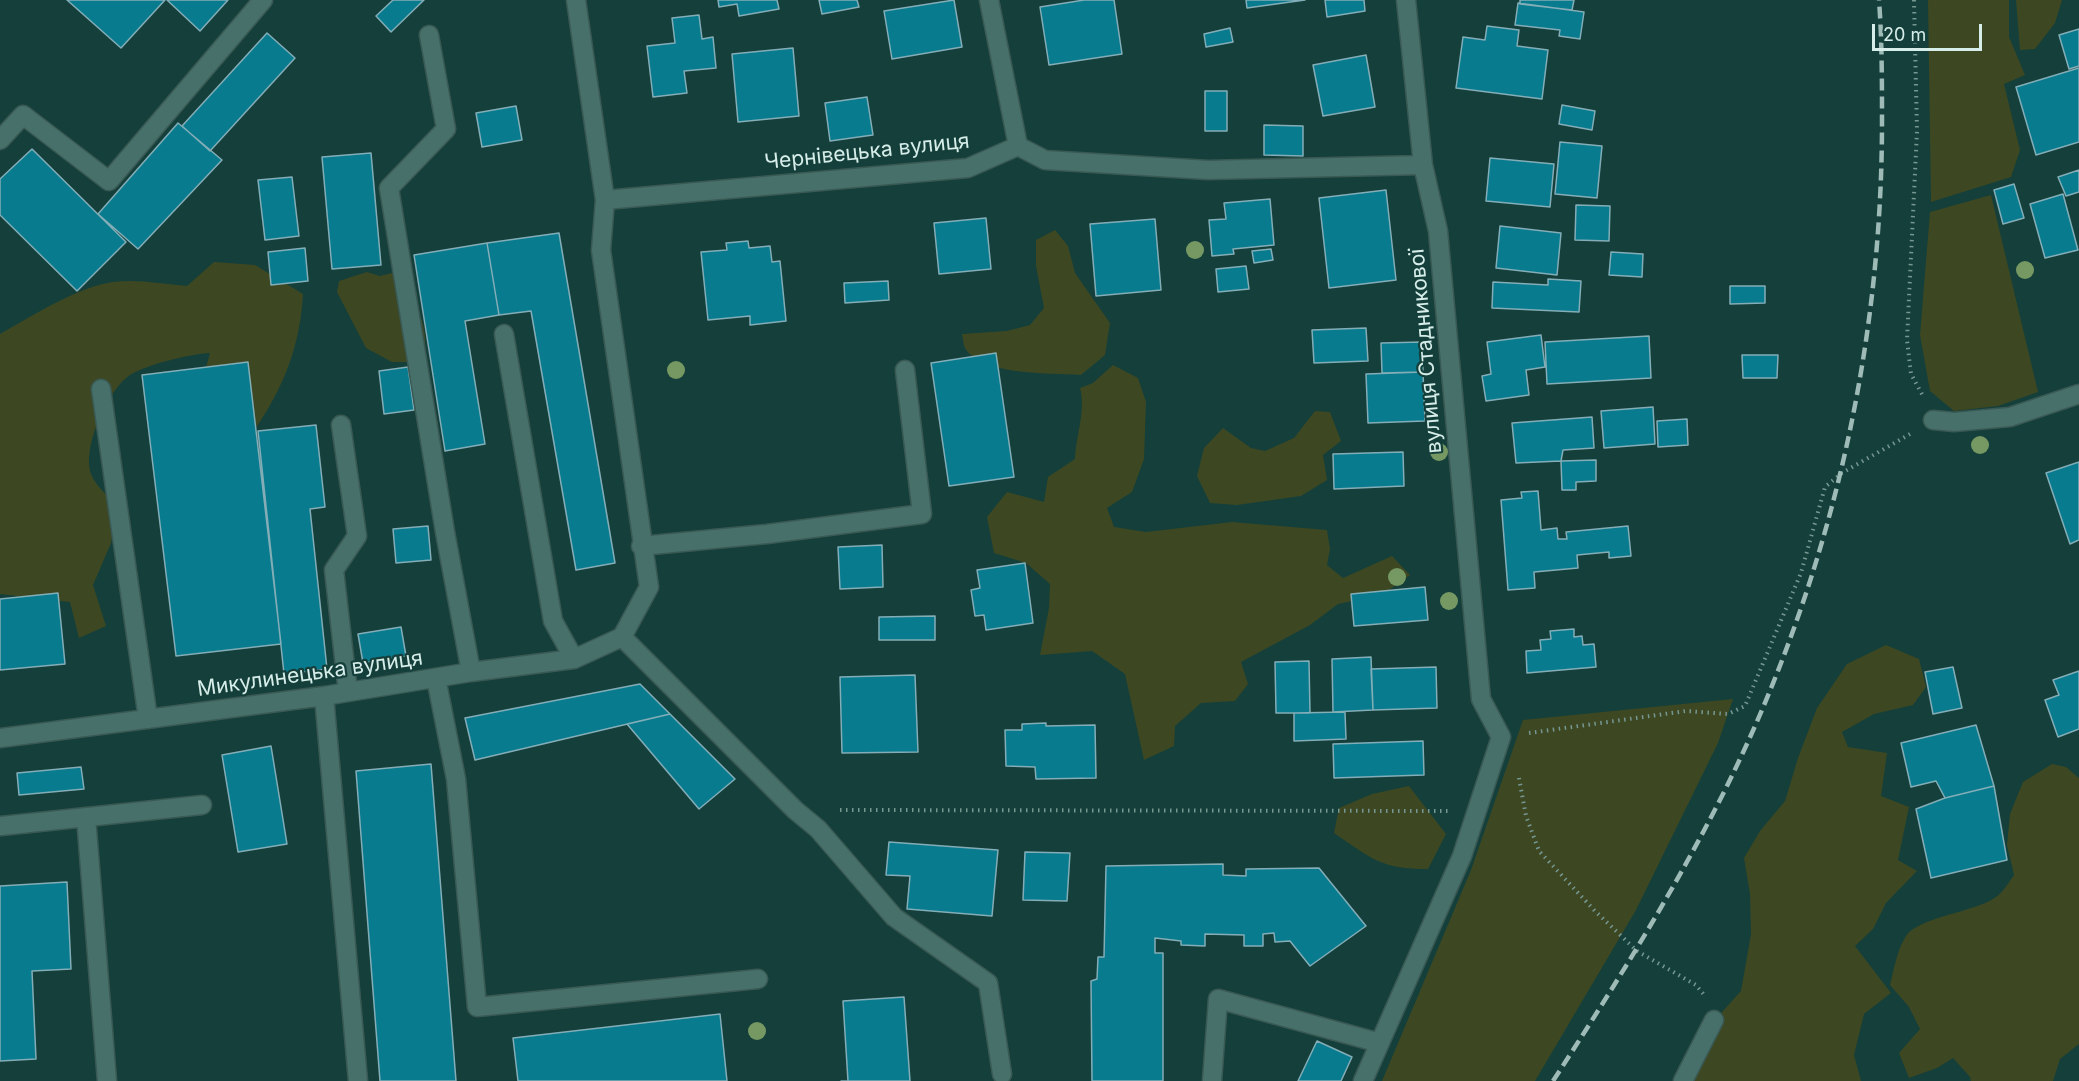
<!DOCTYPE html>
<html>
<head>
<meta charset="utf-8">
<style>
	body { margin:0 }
	#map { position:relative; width:2079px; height:1081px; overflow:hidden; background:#143f3a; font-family:Inter,sans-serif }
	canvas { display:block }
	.scale { position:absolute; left:1872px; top:24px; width:110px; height:27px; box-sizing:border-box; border:3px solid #d6ede9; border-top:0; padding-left:8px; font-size:18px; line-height:21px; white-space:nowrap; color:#d6ede9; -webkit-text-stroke:4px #143f3a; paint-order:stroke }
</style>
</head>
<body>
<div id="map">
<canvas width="2079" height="1081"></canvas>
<div class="scale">20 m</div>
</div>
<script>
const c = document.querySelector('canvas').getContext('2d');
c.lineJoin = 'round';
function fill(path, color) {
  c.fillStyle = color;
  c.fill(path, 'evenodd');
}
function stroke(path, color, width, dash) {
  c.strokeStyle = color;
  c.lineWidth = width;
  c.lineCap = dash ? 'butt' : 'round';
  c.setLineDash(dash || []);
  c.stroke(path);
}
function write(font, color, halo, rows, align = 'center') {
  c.font = font + ' Inter,sans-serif';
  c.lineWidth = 4.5;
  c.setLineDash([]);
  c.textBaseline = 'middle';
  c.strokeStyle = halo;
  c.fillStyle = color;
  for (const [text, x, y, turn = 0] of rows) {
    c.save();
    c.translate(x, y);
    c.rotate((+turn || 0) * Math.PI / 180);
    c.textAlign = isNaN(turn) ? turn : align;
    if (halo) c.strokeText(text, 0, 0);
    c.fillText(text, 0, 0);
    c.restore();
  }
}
fill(new Path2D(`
	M1928,0H2009V37L2025,75L2004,84L2020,150L2011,177L1931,202Z
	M2016,0H2062L2055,23L2035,49L2020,50Z
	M1991,195L2038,392L1998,406L1954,411L1930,391L1920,335L1930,212Z
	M1055,230L1068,246L1075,273L1110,323L1105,355L1081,375C1053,373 981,376 965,348C963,344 963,338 962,334L1007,331L1030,325L1044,308L1036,266V240Z
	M214,262L255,265L303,294C300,346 284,387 255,429L200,389L210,353C191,354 141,365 126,378C106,395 82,448 91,474C95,485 110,498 117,507L111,543L93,585L106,626L79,638L70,602L0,594V334C32,316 77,287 113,282C138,279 163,284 187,286Z
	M367,272L380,276L392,273C416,306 430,319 424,362H392L366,348L337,292L339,281Z
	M1113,365L1138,378L1146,402L1144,459L1132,492L1107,508L1114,527L1146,532L1232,522L1327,530L1330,549L1327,565L1343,578L1392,556L1410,575L1382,595L1338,604L1310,625L1241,662L1248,684L1235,701L1201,703L1175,726L1174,746L1144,760L1125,674L1092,651L1040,655L1049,608L1050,584L1026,563L994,553L987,517L1007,492L1044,502L1048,477L1075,459C1076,435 1086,411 1080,388L1093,383Z
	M1315,411L1330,412L1341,441L1323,455L1327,480L1301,496L1237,505L1210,503L1197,476L1204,448L1223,428L1251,448L1265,451L1294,438Z
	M1886,645L1919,659L1926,687L1913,705L1874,714L1842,732L1848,747L1887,753L1881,796L1909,807L1898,860L1917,871L1886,903L1873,929L1855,946L1891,993L1864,1014L1854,1055L1861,1081H1676L1686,1052L1741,991L1751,934L1750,894L1744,858L1760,831L1785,801L1798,758L1817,708L1847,664Z
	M1733,699L1718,743L1636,910L1535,1081H1382L1471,870L1523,720Z
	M2052,764L2066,767L2079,778V1044L2060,1059L2053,1081H1971L1970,1077L1953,1058L1937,1068L1909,1078L1899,1053L1920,1029L1909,1007L1890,985C1894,969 1897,950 1906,936C1918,917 1976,912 1996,897C2003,892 2009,882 2014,875L2007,845L2010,814L2023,782Z
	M1409,786L1446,834L1428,869C1381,869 1372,859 1334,833L1339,808L1372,794Z`), '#3d4823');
const building = new Path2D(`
	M67,0H165L121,48Z
	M167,0H228L200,31Z
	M393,0H424L391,32L376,16Z
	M718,0H777L779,9L739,16L737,4L719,7Z
	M819,0H857L859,7L822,14Z
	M954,0L962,47L892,59L884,11Z
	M1084,0H1114L1122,54L1049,65L1040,7Z
	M1246,0H1305L1247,8Z
	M1325,0H1364L1365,11L1327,17Z
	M1520,0H1574L1572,10L1520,4Z
	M1518,3L1584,12L1580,39L1559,36L1560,30L1515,25Z
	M699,15L702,39L713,37L716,68L684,71L687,93L653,97L647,46L675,43L672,18Z
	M1487,26L1519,30L1517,46L1548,50L1542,99L1456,88L1463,37L1485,40Z
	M1230,28L1233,42L1206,47L1204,34Z
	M2079,29V66L2069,69L2059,35Z
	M267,33L295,58L210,151L182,126Z
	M793,48L799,116L738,122L732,54Z
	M1366,55L1375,107L1323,116L1313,65Z
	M2079,68V142L2036,155L2016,87Z
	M1205,91H1227V131H1205Z
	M867,97L873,135L830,141L825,103Z
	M1562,105L1595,111L1592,130L1559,124Z
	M516,106L522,140L482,147L476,113Z
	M178,123L222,160L138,249L98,214Z
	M1264,125L1303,126V156L1264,155Z
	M1560,142L1602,146L1597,198L1555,194Z
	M32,149L126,242L77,291L0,215V179Z
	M371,153L381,265L332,269L322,157Z
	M1490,158L1554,164L1550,207L1486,201Z
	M2079,170V192L2066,196L2058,177Z
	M292,177L299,236L265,240L258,180Z
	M2014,184L2024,218L2003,224L1994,190Z
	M1386,190L1396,280L1329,288L1319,198Z
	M2063,194L2078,250L2045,258L2030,204Z
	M1270,199L1274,245L1233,249L1234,254L1212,256L1209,220L1226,219L1224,203Z
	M1576,205L1610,206L1609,241L1575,240Z
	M986,218L991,269L939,274L934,223Z
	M1155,219L1161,290L1096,296L1090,224Z
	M1500,226L1561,233L1557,275L1496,268Z
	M559,233L615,563L576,570L531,311L499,315L487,243Z
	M748,241L749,248L770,246L772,262L780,261L786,321L750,325V316L708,320L701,252L727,250L726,243Z
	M487,243L499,315L465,321L485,444L445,451L414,255Z
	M305,248L308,281L271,285L268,252Z
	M1271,249L1273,260L1254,263L1252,251Z
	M1611,252L1643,254L1642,277L1609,275Z
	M1246,266L1249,289L1218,292L1216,269Z
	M1548,279L1581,281L1579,312L1492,308L1493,282L1548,285Z
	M888,281L889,300L845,303L844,283Z
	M1730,286H1765V303L1730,304Z
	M1366,328L1368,361L1314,363L1312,330Z
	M1541,335L1545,367L1526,370L1529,395L1486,401L1482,376L1491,374L1487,342Z
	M1649,336L1651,378L1547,384L1545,342Z
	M1422,342L1423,372L1382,373L1381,343Z
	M996,353L1014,477L949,486L931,363Z
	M1742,355H1778L1777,378H1743Z
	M248,362L281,644L176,656L142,375Z
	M408,367L414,410L384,414L379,371Z
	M1423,372L1425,421L1368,423L1366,374Z
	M1653,407L1655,444L1604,448L1601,411Z
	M1592,417L1594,448L1563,450L1561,461L1516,463L1512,423Z
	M1687,419L1688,445L1658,447L1657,421Z
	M316,425L325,507L310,509L327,669L284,674L258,431Z
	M1403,452L1404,486L1334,489L1333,454Z
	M1596,460V481L1576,482V490H1562L1561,461Z
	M2079,462V540L2070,544L2046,473Z
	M1538,491L1541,530L1557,528L1558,539H1567L1566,532L1628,526L1631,556L1609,558V552L1577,555L1578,568L1534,572L1535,588L1508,590L1501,500L1522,498L1521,492Z
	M428,526L431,560L396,563L393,529Z
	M882,545L883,587L840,589L838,547Z
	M1025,563L1033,623L986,630L984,615L975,616L971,590L980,588L977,570Z
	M1425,587L1428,620L1354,626L1351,594Z
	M58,593L65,664L0,670V599Z
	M935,616V640H879V617Z
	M401,627L406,656L363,663L358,634Z
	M1574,629V637L1582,636L1583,645L1594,644L1596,667L1527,673L1526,651L1541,650L1540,640L1551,639L1550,631Z
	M1371,657L1373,710L1333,712L1332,659Z
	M1309,661L1310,713H1276L1275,662Z
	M1436,667L1437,708L1373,710L1371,669Z
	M1953,667L1962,708L1933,714L1925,672Z
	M2079,671V729L2058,737L2045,700L2059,695L2053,680Z
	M915,675L918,752L842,753L840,677Z
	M640,684L670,714L475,760L465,718Z
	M1345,712L1346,739L1294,741V713Z
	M670,714L735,779L699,809L627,724Z
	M1046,723V726L1095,725L1096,778L1036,779L1035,767L1006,766L1005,730H1022V724Z
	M1976,725L1994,786L1945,798L1936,781L1911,787L1901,743Z
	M1423,741L1424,775L1334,778L1333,744Z
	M271,746L287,844L238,852L222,755Z
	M431,764L456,1081H380L356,771Z
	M81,767L84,789L19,795L17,773Z
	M1994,786L2007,860L1931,878L1916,809L1945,798Z
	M889,842L998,850L992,916L907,909L910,876L886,875Z
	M1025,852L1070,853L1067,901L1023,900Z
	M1223,864V875L1246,876V869L1319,868L1366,926L1310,966L1290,941L1275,942L1274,933L1263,934V946H1244V935L1205,934V946L1181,945V941L1155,938V953H1163V1081H1092L1091,981L1097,979L1098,957H1104L1106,866Z
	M67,882L71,969L32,971L36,1059L0,1061V886Z
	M904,997L910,1081H841H848L843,1001Z
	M720,1014L727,1081H518L513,1038Z
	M1317,1041L1352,1057L1341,1081H1298Z`);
fill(building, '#097b8e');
stroke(building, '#83aeb8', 1.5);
const minor = new Path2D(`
	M576,0L605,200L968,168L1018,146L989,0
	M429,35L446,129L389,188L445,532L471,672
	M0,140L23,115L109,181L263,0
	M1018,146L1045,160L1208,170L1423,165
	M605,200L601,250L649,587L622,637
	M504,334L553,621L574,659
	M101,389L148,719
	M1933,420L1954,422L2010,417L2079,394
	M341,425L357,536L334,570L348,692
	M641,546L767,534L922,514L905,370
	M622,637L795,810L818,829L894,917L988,983L1002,1074
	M436,678L456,779L477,1007L758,979
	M324,696L358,1081
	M0,738L324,696L471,672L574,659L622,637
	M86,817L107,1081
	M1,826L202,805
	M1212,1081L1218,999L1380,1043
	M1363,1081L1462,856L1501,737L1481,699L1438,231L1423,165L1406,0
	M1683,1081L1714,1020`);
stroke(minor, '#3a5954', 21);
stroke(new Path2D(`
	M1914,0L1917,131L1907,340L1911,374L1923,396
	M1529,733L1686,711L1728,714L1745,706L1801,573L1825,487L1842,473L1910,434
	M1519,778L1526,816L1539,851L1595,911L1637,951L1696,985L1705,996
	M840,810L1448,811`), '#769792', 4, [1.5, 4.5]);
stroke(minor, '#467069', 18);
stroke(new Path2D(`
	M1553,1081C1614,987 1673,893 1724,792C1828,584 1882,354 1882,122C1882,81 1882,40 1879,0`), '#9fbbb7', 4.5, [12, 6]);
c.fillStyle = '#769963';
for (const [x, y] of [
	[1195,250],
	[2025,270],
	[676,370],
	[1980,445],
	[1439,452],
	[1397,577],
	[1449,601],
	[757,1031]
]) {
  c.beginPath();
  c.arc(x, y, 9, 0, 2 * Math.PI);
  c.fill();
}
write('21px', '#d6ede9', '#143f3a', [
	["Чернівецька вулиця",867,152,-6],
	["вулиця Стадникової",1426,351,-95],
	["Микулинецька вулиця",310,674,-8]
]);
</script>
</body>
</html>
